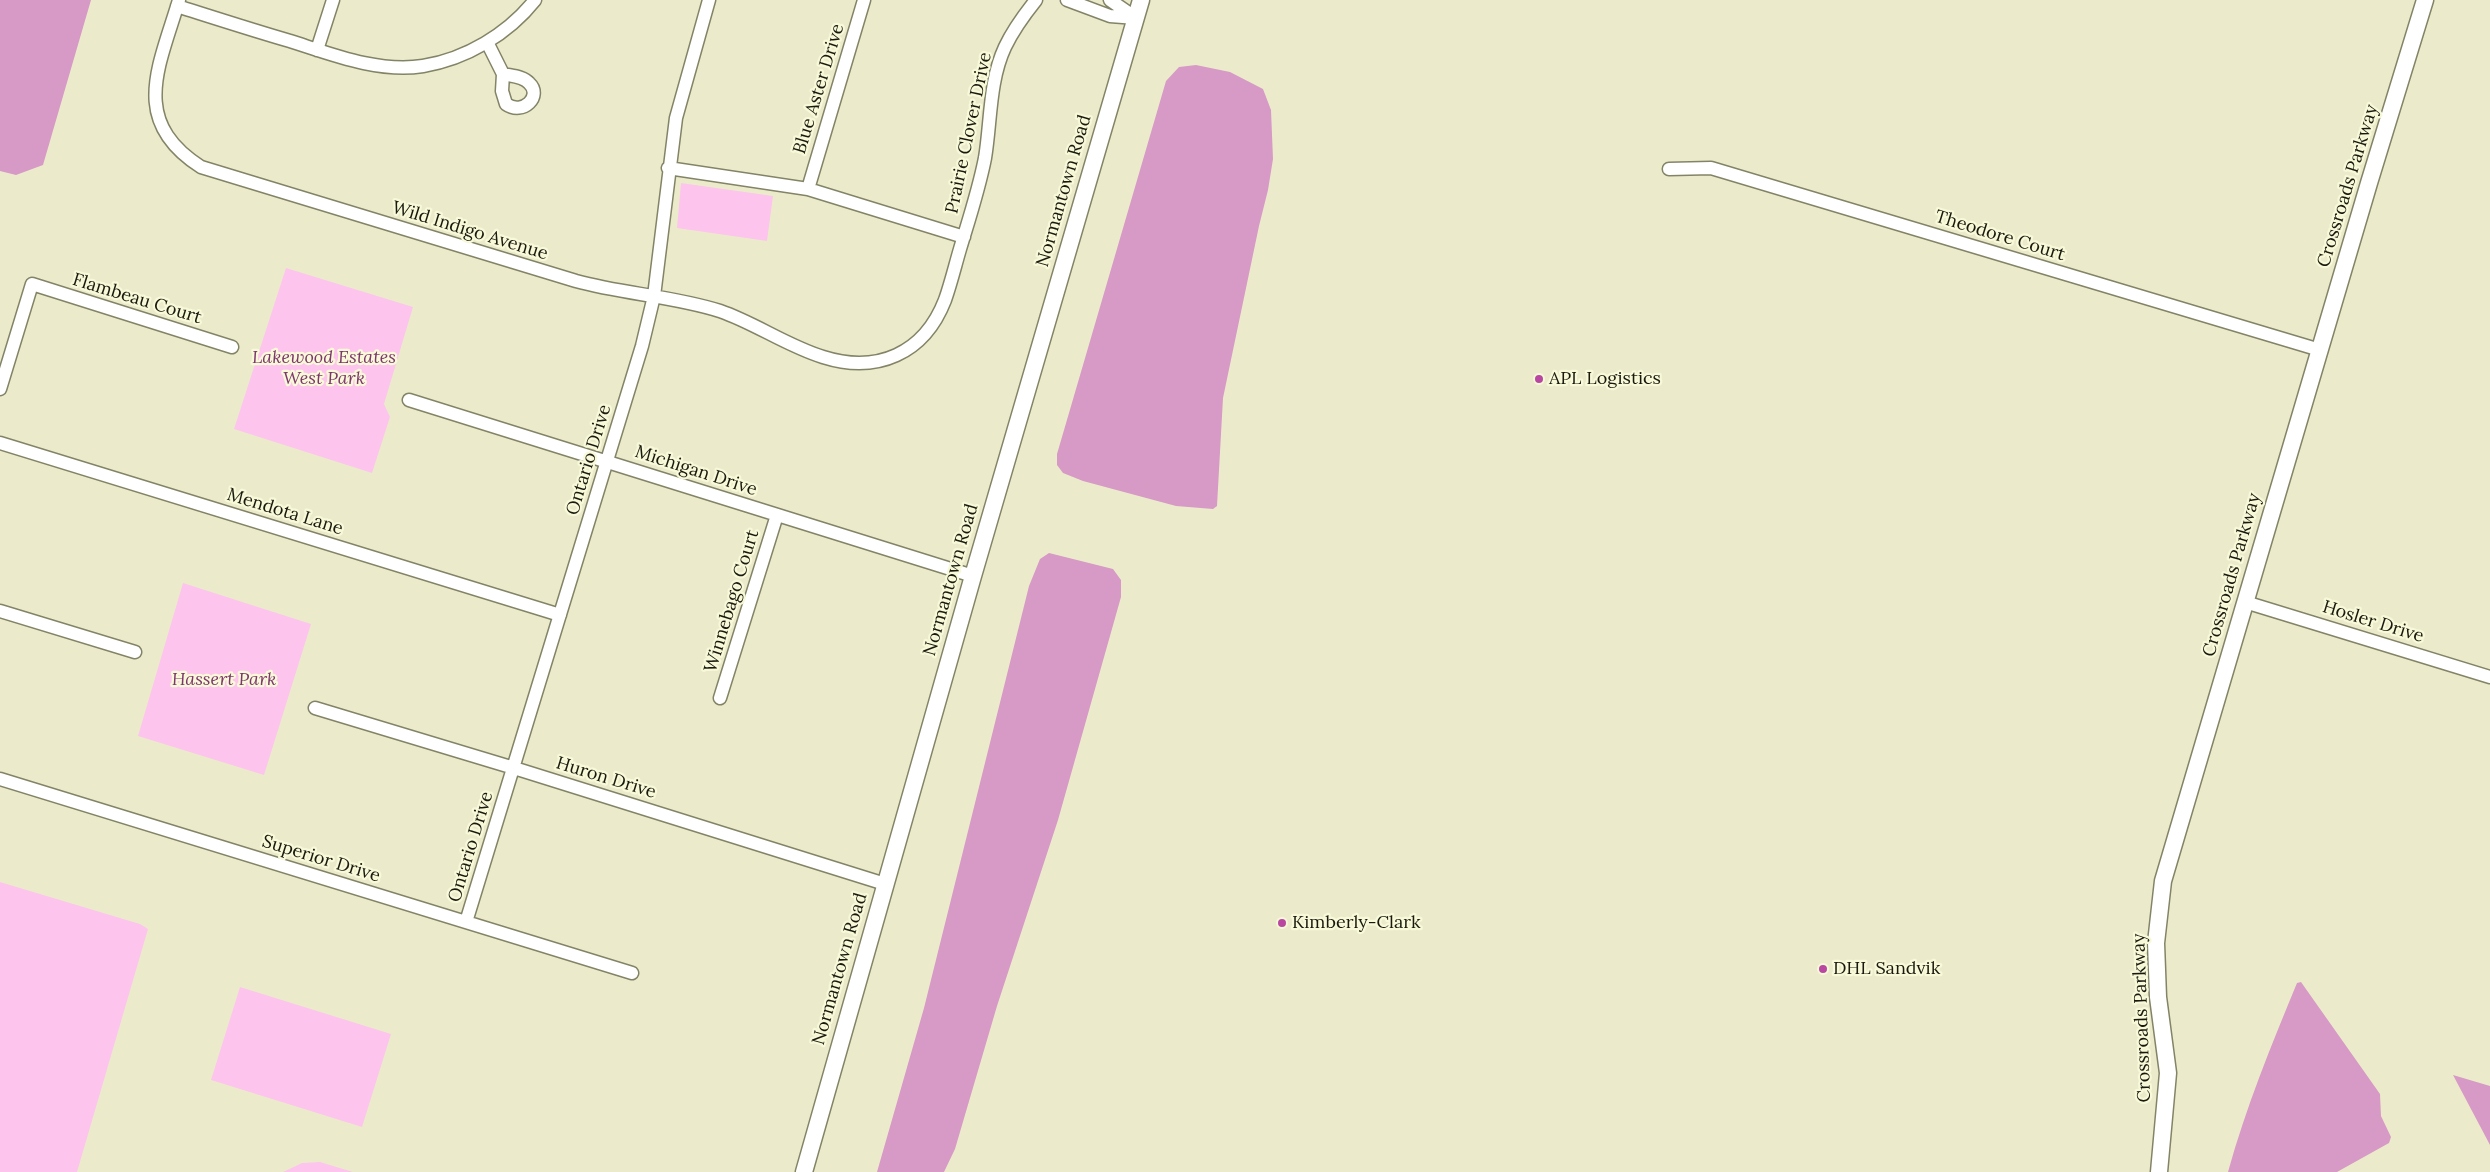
<!DOCTYPE html>
<html>
<head>
<meta charset="utf-8">
<style>
	body { margin:0 }
	canvas { display:block; background:#ebebcb }
</style>
</head>
<body>
<canvas width="2490" height="1172"></canvas>
<script>
const c = document.querySelector('canvas').getContext('2d');
c.lineJoin = 'round';
function fill(path, color) {
  c.fillStyle = color;
  c.fill(path, 'evenodd');
}
function stroke(path, color, width, dash) {
  c.strokeStyle = color;
  c.lineWidth = width;
  c.lineCap = dash ? 'butt' : 'round';
  c.setLineDash(dash || []);
  c.stroke(path);
}
function write(font, color, halo, rows, align = 'center') {
  c.font = font + ' Lora,serif';
  c.lineWidth = 4.5;
  c.setLineDash([]);
  c.textBaseline = 'middle';
  c.strokeStyle = halo;
  c.fillStyle = color;
  for (const [text, x, y, turn = 0] of rows) {
    c.save();
    c.translate(x, y);
    c.rotate((+turn || 0) * Math.PI / 180);
    c.textAlign = isNaN(turn) ? turn : align;
    if (halo) c.strokeText(text, 0, 0);
    c.fillText(text, 0, 0);
    c.restore();
  }
}
fill(new Path2D(`
	M681,183L773,196L767,241L677,228Z
	M286,268L413,307L384,404L390,417L372,473L234,429Z
	M183,583L311,624L264,775L138,736Z
	M0,882L140,924L148,929L77,1172H0Z
	M240,987L391,1034L362,1127L211,1080Z
	M320,1162L353,1172H283L302,1163Z`), '#fdc5ed');
fill(new Path2D(`
	M0,0H91L43,165L16,175L0,171Z
	M1196,65L1230,72L1263,89L1271,110L1273,159L1268,190L1259,226L1223,398L1217,506L1213,509L1176,506L1083,481L1063,473L1057,465V454L1166,81L1179,67Z
	M1049,553L1113,569L1121,580V597L1058,820L997,1006L955,1149L944,1172H877L924,1008L1029,586L1040,559Z
	M2301,982L2380,1094L2381,1116L2391,1137L2389,1143L2337,1172H2228C2246,1107 2271,1046 2297,983Z
	M2453,1075L2490,1086V1145Z`), '#d79ac6');
const minor = new Path2D(`
	M179,0C159,67 129,121 201,167L576,281C623,294 673,296 720,311C755,323 787,346 823,357C877,374 924,354 945,300C951,283 955,266 960,249C969,219 979,189 985,158C991,122 989,81 1005,47C1013,30 1024,15 1036,0
	M1067,0L1110,16L1136,18
	M1110,0L1136,18
	M177,6C215,18 252,30 290,41C331,54 378,73 423,66C466,59 508,34 535,0
	M487,42L503,74L502,91L506,104C523,116 543,96 529,83C523,76 511,76 503,74
	M317,50L333,0
	M668,168L808,189L964,237
	M1669,169L1711,168L2320,350
	M808,189L864,0
	M0,389L32,284L232,347
	M409,400L973,576
	M0,443L560,615
	M2245,602L2490,677
	M0,611L135,652
	M720,698L777,515
	M315,708L514,768L885,884
	M0,779L632,973
	M466,922L642,346L654,296L676,118L709,0`);
const tertiary = new Path2D(`
	M804,1172L973,576L1141,0
	M2159,1172L2168,1073L2158,997L2156,943L2163,881L2369,183L2425,0`);
stroke(minor, '#838467', 15);
stroke(tertiary, '#838467', 19);
stroke(minor, '#fff', 12);
stroke(tertiary, '#fff', 16);
for (const [x, y, r, color] of [
	[1539,379,5,"#b947a1"],
	[1282,923,5,"#b947a1"],
	[1823,969,5,"#b947a1"]
]) {
  const dot = new Path2D();
  dot.arc(x, y, r, 0, 2 * Math.PI);
  c.fillStyle = color;
  c.fill(dot);
  stroke(dot, '#f8f9d8', 2);
}
write('18px', '#19190e', '#f8f9d8', [
	["Blue Aster Drive",819,89,-73],
	["Prairie Clover Drive",969,133,-78],
	["Crossroads Parkway",2348,186,-73],
	["Normantown Road",1064,191,-74],
	["Wild Indigo Avenue",470,231,17],
	["Theodore Court",2000,236,17],
	["Flambeau Court",137,299,17],
	["Ontario Drive",589,460,-73],
	["Michigan Drive",696,471,18],
	["Mendota Lane",285,512,17],
	["Crossroads Parkway",2232,575,-74],
	["Normantown Road",951,580,-74],
	["Winnebago Court",732,601,-73],
	["Hosler Drive",2373,622,17],
	["Huron Drive",606,778,17],
	["Ontario Drive",471,847,-73],
	["Superior Drive",321,859,17],
	["Normantown Road",840,969,-74],
	["Crossroads Parkway",2142,1018,-92]
]);
write('italic 18px', '#7d366d', '#f8f9d8', [
	["Lakewood Estates",324,358],
	["West Park",324,379],
	["Hassert Park",224,680]
]);
write('18px', '#19190e', '#f8f9d8', [
	["APL Logistics",1549,379],
	["Kimberly-Clark",1292,923],
	["DHL Sandvik",1833,969]
], 'left');
</script>
</body>
</html>
